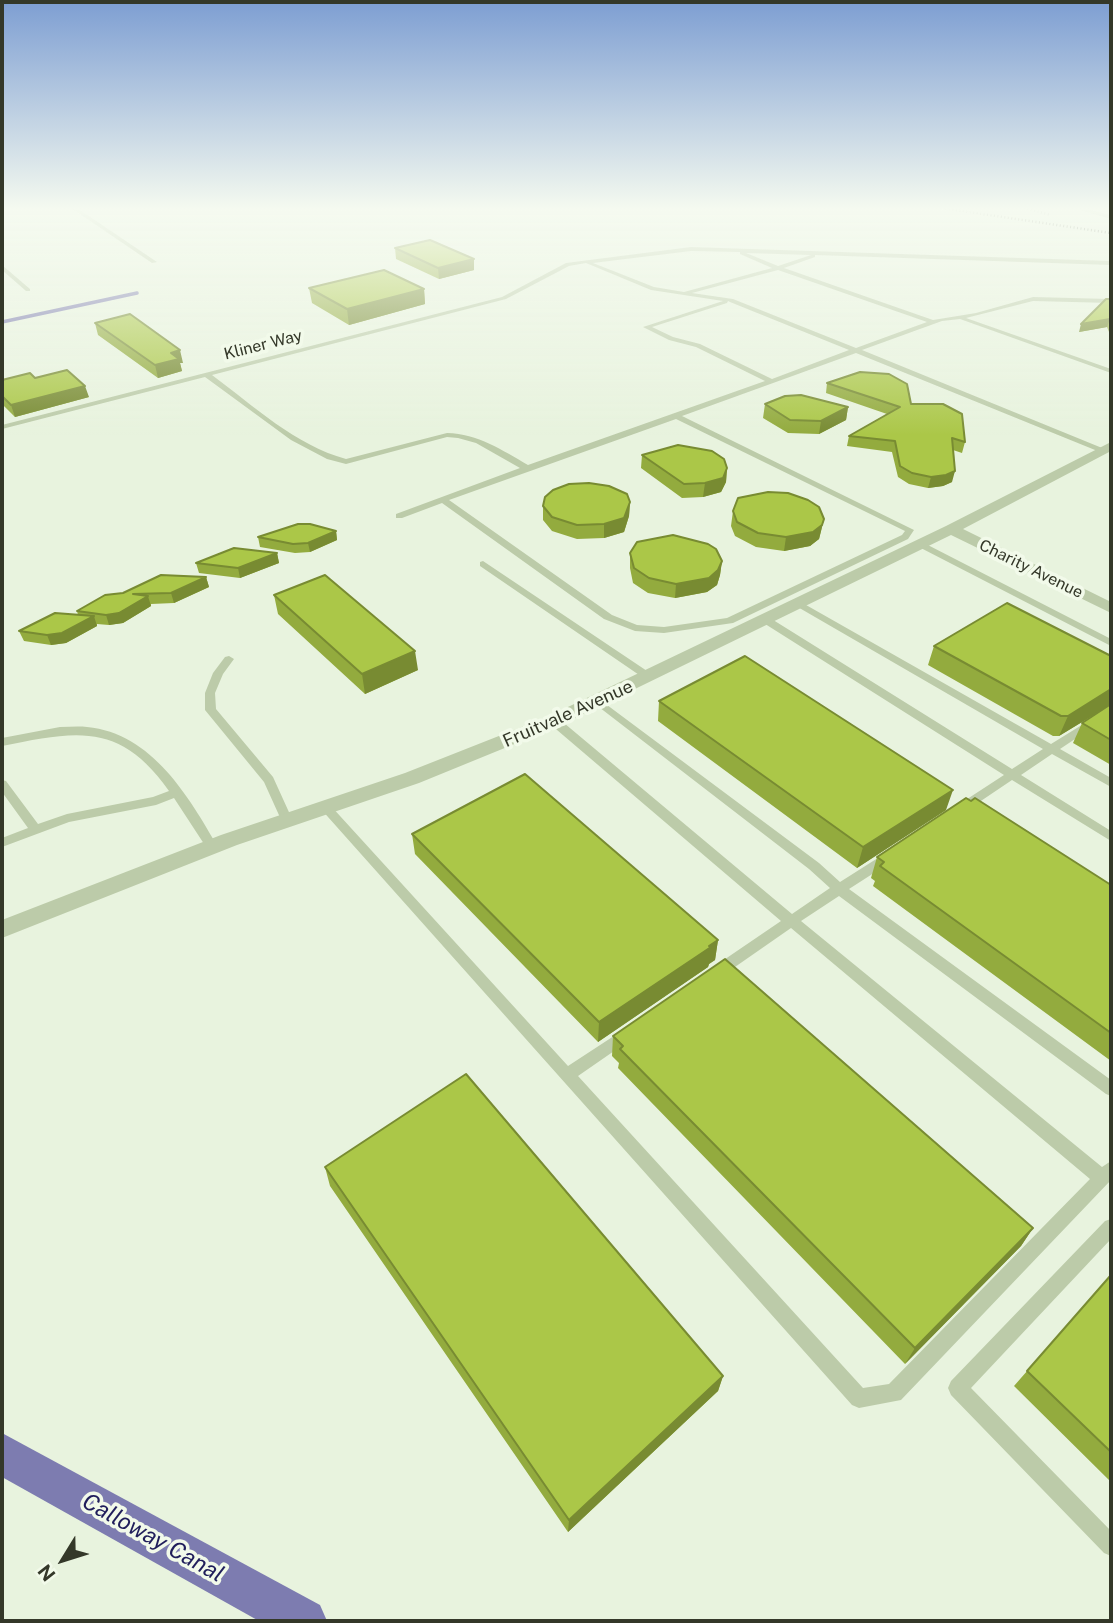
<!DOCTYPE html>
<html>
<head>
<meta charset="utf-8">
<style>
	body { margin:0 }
	#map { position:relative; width:1113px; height:1623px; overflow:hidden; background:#e8f3de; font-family:"Public Sans",sans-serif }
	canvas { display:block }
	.frame { position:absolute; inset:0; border:4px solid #343829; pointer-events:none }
	.north { position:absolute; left:28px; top:1525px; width:70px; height:70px; -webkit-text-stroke:5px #f2faea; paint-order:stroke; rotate:232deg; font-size:19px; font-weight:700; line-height:28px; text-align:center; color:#343829 }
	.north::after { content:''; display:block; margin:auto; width:24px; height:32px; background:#343829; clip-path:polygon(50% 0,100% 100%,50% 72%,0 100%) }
</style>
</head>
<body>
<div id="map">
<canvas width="1113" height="1623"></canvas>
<div class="frame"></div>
<div class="north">N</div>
</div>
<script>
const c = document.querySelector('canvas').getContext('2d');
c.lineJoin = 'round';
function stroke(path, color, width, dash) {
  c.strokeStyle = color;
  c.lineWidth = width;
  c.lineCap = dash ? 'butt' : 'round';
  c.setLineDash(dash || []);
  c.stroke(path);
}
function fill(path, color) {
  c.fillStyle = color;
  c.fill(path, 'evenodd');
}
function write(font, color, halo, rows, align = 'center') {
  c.font = font + ' "Public Sans",sans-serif';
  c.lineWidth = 7;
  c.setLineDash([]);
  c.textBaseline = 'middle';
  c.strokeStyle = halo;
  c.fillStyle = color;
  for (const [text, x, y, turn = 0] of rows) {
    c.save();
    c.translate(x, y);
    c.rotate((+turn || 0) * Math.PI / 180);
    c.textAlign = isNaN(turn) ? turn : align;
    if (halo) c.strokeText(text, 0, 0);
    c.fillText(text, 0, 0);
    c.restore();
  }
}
stroke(new Path2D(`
	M2,322L137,293`), '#7d7cb0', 3.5);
fill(new Path2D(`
	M2,1433L320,1605L327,1621H259L2,1477Z`), '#7d7cb0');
fill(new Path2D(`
	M71,208H77L157,262L152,263Z
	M1073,208H1081L1111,215V219Z
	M691,247L1111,261V265L815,255V257L784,268L933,320L976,313L1033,297L1111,299V303L1033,301L966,318L1111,369V373L960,319L942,321L862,350L1107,450L1100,452L856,353L682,416L914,530L908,539L733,623L664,633L635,631L604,619L442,503L402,518H396V514L520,468L476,443L458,438L447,437L346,464L327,459L291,440L205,377L2,429V425L502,297L566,263ZM691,251L740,252V254L772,268L684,292L654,287L593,263ZM746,253L811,255L778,266ZM586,263L651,290L723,301L643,327L669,340L696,347L765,381L528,465C502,450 478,434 447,433L346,459C295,445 254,406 212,375L506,299L569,266ZM778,270L927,322L856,348L733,299L692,293ZM728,301L730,302L849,350L772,379L700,344L673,337L652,327L727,303ZM676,419L905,531L902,535L727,618L664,627L637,625L612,615L449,500Z
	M2,265L30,289V291H26L2,270Z
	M920,541L1111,639V646L917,546V542Z
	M483,561L653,675L654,677L653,679H645L480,566V562Z
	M799,601L1051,744L1111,707V715L1060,749L1111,778V787L1052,754L1021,775L1111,831V841L1012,780L966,811H958L956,808L958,805L1004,775L762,622V618H770L1012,769L1043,749L796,606V602Z
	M229,656L234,659L223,674L215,693L216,709L273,777L293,821L291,824H283L264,782L205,710V693L213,673L225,657Z
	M599,699L819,863L840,882L881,856H891L892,859L891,862L849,889L1111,1080V1096L1106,1094L839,896L801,921L1102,1167L1111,1161V1180L901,1400L859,1408L852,1405L320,808L322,805H330L568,1066L620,1032L625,1030L630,1032L632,1036L630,1040L578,1076L863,1388L889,1384L1090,1179L791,928L722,976L717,978L712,976L710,972L712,968L781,921L550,724L548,721L550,718H558L792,914L830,888L809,869L595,704L594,702L595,700Z
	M60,727C69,727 78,726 87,727C152,733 189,797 218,847L216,850H208L174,798L156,805L69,822L2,847V838L28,828L2,792V780L6,781L38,824L67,814L153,797L169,791C120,721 76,731 2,746V738Z
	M1111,1219V1239L971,1388L1111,1531V1556L1104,1553L951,1395L948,1388L951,1381L1105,1221Z`), '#bccba9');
fill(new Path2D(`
	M1111,442V451L963,529L1111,602V613L951,535L561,725L419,783L237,845L2,938V920L221,835L405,773L547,717L946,526Z`), '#bccba9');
stroke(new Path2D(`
	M942,208L1111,233
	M1024,208L1051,215`), '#343829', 2.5, [1, 2.5]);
fill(new Path2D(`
	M395,248L474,270L439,279L396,259Z
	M309,288L424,289L425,304L349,325L312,303Z
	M1111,299V337L1107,327L1079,332Z
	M95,323L183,363H180L182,371L158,378L98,335Z
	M35,378L89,397L15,417L2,404V380Z
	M827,383L911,404L965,442L962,453L953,450L952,482L943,486L928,488L909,484L898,477L892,452L847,446L849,436L887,414L826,393Z
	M765,404L848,407L846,420L819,434L788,433L763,418Z
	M642,455L727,468L726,482L721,492L703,497L682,498L641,468Z
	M630,502L629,516L624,532L604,538L577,539L552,531L543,520V506Z
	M733,511L824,519L819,539L810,546L784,551L756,547L735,536L731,526Z
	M336,531L337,540L310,552L295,553L260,547L258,537Z
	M277,553L279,563L240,578L199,573L196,563Z
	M630,553L722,561L720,575L717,585L707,592L675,598L648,593L633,583L630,568Z
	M206,577L209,587L174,603L151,604V606L123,623L109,625L97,624V626L66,643L51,645L24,641L19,631L78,615L77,611L123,593Z
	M274,595L418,670L365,694L278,614Z
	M934,646L1111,656V765L1073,743L1082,723L1110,705L1059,736H1053L928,665Z
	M659,701L946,810L857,868L658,721Z
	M412,834L718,940L715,960L709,964L708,967L598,1042L415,854Z
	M877,857L1111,885V1061L873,886L875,881L871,878Z
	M613,1036L1033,1228L1021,1246L905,1364L618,1068L619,1063L612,1056Z
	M325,1167L723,1376L718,1391L568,1532L330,1186Z
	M1111,1275V1482L1014,1386Z`), '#93ab3e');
fill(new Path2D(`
	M474,259V270L439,279L438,268Z
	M424,289L425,304L349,325L347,309Z
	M1110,319L1107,327L1079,332L1081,324Z
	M180,350L183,363H180L182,371L158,378L155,365L171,353Z
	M85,386L89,397L15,417L11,405Z
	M848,407L846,420L819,434L821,421Z
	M727,468L726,482L721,492L703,497L705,483Z
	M955,471L952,482L943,486L928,488L931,477Z
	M630,502L629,516L624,532L604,538V524Z
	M824,519L819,539L810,546L784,551L786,537Z
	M336,531L337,540L310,552L308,543Z
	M277,553L279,563L240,578L238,568Z
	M722,561L720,575L717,585L707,592L675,598L676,584Z
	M206,577L209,587L174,603L171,593Z
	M148,596L151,606L123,623L109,625L106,615Z
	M94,616L97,626L66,643L51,645L47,635Z
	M415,651L418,670L365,694L362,674Z
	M1111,689V701L1110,705L1059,736L1068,716Z
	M953,790L946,810L857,868L863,847Z
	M718,940L715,960L709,964L708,967L598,1042L599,1022Z
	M1033,1228L1021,1246L905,1364L915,1348Z
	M723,1376L718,1391L568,1532L569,1520Z`), '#788b32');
const building = new Path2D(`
	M430,240L474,259L438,268L395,248Z
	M384,270L424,289L347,309L309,288Z
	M1106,299H1111V323L1110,319L1081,324Z
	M130,314L180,350L171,353L179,359L155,365L95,323Z
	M67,370L85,386L11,405L2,396V380L30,373L35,378Z
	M860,372L889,374L907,384L911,404H943L962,414L965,442L952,438L955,471L946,475L931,477L912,473L900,466L895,441L849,436L900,407L827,383Z
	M801,395L848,407L821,421L790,420L765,404L785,396Z
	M678,445L712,451L724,459L727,468L723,478L705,483L684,484L642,455Z
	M589,483L609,486L627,494L630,502L624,518L604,524L577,525L552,517L543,506L545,497L553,490L569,484Z
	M768,492L788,493L808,500L819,507L824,519L822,525L813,532L786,537L758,533L737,522L733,511L738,498Z
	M298,524H310L336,531L308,543L293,544L258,537Z
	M673,535L708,544L716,549L722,561L718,570L709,578L676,584L649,578L634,568L630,553L637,542Z
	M234,548L277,553L238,568L196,563Z
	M161,575L206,577L171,593L133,594L148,596L119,613L106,615L77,611L105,595L123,593Z
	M325,575L415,651L362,674L274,595Z
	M1007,603L1111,656V689L1068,716H1061L934,646Z
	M55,613L94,616L62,633L47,635L19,631Z
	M745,656L953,790L863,847L659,701Z
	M1111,704V740L1082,723Z
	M525,774L718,940L709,946L711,947L599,1022L412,834Z
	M966,798L971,801L975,798L1111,885V1033L880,866L884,862L877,857Z
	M725,959L1033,1228L915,1348L620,1049L623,1046L613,1036Z
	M466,1074L723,1376L569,1520L325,1167Z
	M1111,1275V1452L1027,1371Z`);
fill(building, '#abc748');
stroke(building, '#788b32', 2);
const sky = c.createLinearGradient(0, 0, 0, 435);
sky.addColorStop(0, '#7d9ed2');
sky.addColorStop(0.48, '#f5faf0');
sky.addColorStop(1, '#f5faf000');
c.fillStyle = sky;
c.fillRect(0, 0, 1113, 435);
write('16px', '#343829', '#f2faea', [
	["Kliner Way",263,345,-14],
	["Charity Avenue",1031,569,26]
]);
write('18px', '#343829', '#f2faea', [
	["Fruitvale Avenue",568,714,-24]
]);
write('italic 23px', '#201e5b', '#f2faea', [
	["Calloway Canal",153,1538,29]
]);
</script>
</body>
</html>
